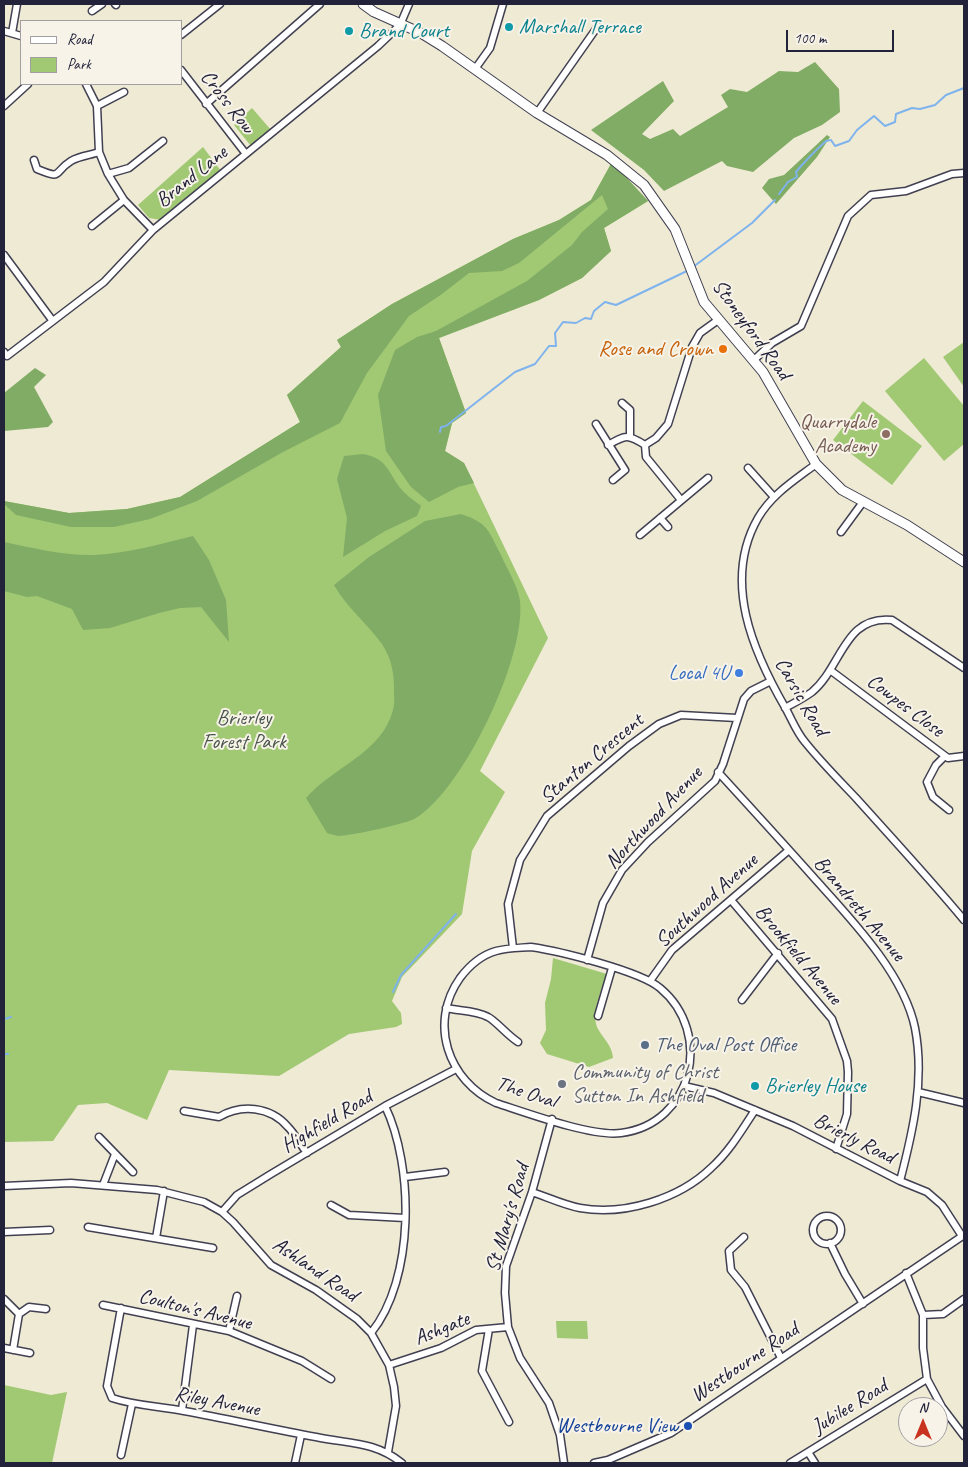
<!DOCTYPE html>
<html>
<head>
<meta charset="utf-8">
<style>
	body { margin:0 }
	#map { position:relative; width:968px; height:1467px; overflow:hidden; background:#efead4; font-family:Caveat,sans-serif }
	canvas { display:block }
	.frame { position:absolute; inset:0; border:5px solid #22223b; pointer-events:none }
	.legend { position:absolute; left:20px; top:20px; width:162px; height:65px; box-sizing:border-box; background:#f7f3e8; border:1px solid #a29fa3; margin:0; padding:6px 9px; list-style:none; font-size:15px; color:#22223b }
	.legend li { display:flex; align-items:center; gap:10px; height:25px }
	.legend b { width:25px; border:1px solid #a29fa3 }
	.north { position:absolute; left:898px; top:1397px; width:50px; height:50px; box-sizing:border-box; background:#f7f3e8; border:1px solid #a29fa3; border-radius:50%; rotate:0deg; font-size:14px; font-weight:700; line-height:20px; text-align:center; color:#22223b }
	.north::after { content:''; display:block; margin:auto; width:18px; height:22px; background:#c8321e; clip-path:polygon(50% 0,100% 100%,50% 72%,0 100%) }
	.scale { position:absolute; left:786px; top:30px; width:108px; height:22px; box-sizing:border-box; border:2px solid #22223b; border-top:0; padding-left:6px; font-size:15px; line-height:18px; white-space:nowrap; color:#22223b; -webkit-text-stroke:4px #f7f3e8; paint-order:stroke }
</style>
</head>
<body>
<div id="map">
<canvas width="968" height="1467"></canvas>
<div class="frame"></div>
<ul class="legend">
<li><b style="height:6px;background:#fff"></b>Road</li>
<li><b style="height:14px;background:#a1c873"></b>Park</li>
</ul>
<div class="north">N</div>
<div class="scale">100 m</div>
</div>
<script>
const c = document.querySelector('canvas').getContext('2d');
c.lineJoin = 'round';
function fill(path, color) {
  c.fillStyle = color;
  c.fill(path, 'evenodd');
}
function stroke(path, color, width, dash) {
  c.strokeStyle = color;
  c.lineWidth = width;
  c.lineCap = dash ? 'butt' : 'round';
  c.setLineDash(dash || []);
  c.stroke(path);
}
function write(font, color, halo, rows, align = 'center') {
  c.font = font + ' Caveat,sans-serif';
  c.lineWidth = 4;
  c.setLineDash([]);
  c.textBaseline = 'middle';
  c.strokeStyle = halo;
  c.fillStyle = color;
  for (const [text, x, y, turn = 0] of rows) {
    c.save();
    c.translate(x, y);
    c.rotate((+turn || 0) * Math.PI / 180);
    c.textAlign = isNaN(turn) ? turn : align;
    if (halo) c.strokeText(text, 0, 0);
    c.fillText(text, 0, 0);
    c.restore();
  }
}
fill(new Path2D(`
	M252,108L271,130L251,146L234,125Z
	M203,147L221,171L161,220L149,218L138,205Z
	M612,162L648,201L604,228L611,251L582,278L539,300L439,338L466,413L452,423L445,451L464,463L548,638L480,771L505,792L472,851L462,914L402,977L392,1001L401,1013L402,1024L396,1027L349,1034L279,1076L169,1070L147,1120L107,1103L78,1105L53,1141L4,1142V501L69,513L127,509L180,497L300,422L287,395L341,347L337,340L392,304L513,239L559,220L591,200Z
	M964,342V387L943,357Z
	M924,358L964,406V444L944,461L885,391Z
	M863,401L922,446L892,485L833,440Z
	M553,958L607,974C602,990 590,1013 598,1029C604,1040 612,1045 613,1058L589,1067L547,1054L540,1043L546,1030L545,1003L551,979Z
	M556,1321H587L588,1339L557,1338Z
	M4,1385L51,1395L67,1392L52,1463H4Z`), '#a1c873');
fill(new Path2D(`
	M815,62L839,89L840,112L822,125L794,138L753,172L727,166L722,161L664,191L644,170L591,130L663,81L674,101L642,134L650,139L673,129L680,136L728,107L721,95L730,89L747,92L779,71L798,72Z
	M827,135L830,137L817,157L776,204L762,188L769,179L784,175Z
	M612,162L648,201L604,228L611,251L582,278L539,300L439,338L466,413L452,423L445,451L464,463L474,483L458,487L429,502L411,487L386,451L378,395L395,350L417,337L436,331L527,281L572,245L582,232L608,209L602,195L519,263L502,271L469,273L442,294L409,316L367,373L340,423L283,452L197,501L150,519L114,527H71L16,515L4,504V501L69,513L127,509L180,497L300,422L287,395L341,347L337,340L392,304L513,239L559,220L591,200Z
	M35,368L46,375L34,387L53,422L48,427L4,431V393Z
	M363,454C389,459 387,472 402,490C407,496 415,501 421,506L417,516L385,531L343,557L347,518L337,479L344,456Z
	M461,514C488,523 488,530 501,555C507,569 518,586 520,601C526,657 464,788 416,818C407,824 349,836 338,836C334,835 330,834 327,833L306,798C333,767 382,753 393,710C395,704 394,695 394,688C394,672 391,658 382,644C367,623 347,608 334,585L369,557L425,521Z
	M193,536L209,560L226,600L229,642L201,607L180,608L159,613L110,628L83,630L72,609L37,596L27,597L4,591V542C33,548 65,556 95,555C129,553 161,544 193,536Z`), '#80ac65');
stroke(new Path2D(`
	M779,194L788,182L797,177L796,172C805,161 815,151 826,141L831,140L835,146L849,141L857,130L874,116L885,126L895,122L896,114L912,108L920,109L935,105L946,95L964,88
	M693,267L752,223L775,200
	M440,432L441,427L446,426L515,372L535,364L549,346H556L555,333L563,322L576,323L585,318L591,319L594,311L605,302L616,305L689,270
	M393,992L401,975L456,914
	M4,1019L11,1017
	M4,1054H8`), '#7fb3ed', 2);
const minor = new Path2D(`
	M115,4L116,5
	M92,11L102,4
	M4,31L21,36
	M12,33L17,4
	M181,35L220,4
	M475,69L490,48L503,4
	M181,70L246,154
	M86,84L97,106L99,152L108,174L124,200L153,230
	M206,104L320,4
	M4,106L28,84
	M97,106L124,92
	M537,113L598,26
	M34,160L37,169C64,180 52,173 71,161C79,156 91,155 99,152
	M108,174L129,168L163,141
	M92,226L124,200
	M4,255L52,320
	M4,352L7,356L104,282L153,230L378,46L400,25L409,4
	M754,360L772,343L801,326L848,216L871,195L906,191L952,174L964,173
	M622,403L630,410V436
	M596,424L625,470L613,480
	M608,445C626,435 627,434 645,445
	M816,464C795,480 772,494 758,518C722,581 753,652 786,709C792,720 797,733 805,742C821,762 839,780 856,798C892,838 929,878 964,920
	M748,468L774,497
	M681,500L646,457L645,445L656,438L668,424L692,347L700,333L718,320
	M660,518L668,527
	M841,532L863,502
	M640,535L708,478
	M830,670L948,758L964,756
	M785,708C794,703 804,698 812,692C842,667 844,615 892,620L964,668
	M945,756L936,765L927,782L933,797L949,810
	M718,772C751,808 783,843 815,879C851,919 904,974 915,1028C925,1080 913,1131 900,1181
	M731,900L832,1019L847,1061L848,1072L847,1114L836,1149
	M531,947C559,951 640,971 660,988C714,1033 693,1124 621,1133C592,1137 527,1113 496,1103C448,1081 428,1023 460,978C469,966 482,955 496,951C507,948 519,948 531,947Z
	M513,948L508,904L520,860L547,816L629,746L659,724L681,715L737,718
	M587,960L603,903L622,870L648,842L715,781L723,764L744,699L751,691L769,682
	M650,981L672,950L789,850
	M742,1000L778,953
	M446,1008C459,1011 476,1010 488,1017C496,1021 507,1035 518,1042
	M598,1016L612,968
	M684,1086L714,1093L793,1126L900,1181L927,1192L942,1205L962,1236
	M918,1092L964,1103
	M184,1111L219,1117C241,1104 270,1106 288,1127C295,1134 300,1144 307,1153
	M552,1119L532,1192L506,1266L505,1293L508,1327L520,1358L549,1403L560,1435L564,1463
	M99,1137L133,1172
	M405,1177L445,1172
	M103,1185L115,1154
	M4,1186L71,1183L157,1190L204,1202L222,1212L233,1222L271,1265L316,1290L357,1319L371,1333L389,1365L394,1387L396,1406L388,1452
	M532,1192C547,1197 564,1205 580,1208C624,1216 679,1199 711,1168C729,1152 742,1130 755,1110
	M331,1205L349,1215L405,1218
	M222,1212L237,1195L271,1174L385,1106L456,1069
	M813 1230a14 14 0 1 1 28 0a14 14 0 1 1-28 0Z
	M88,1227L213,1248
	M4,1232L50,1230
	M744,1237L729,1251L731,1270L745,1287L781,1358
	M156,1238L164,1191
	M830,1243L845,1274L863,1304
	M906,1273L923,1315V1348L927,1379L942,1407L964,1436
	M4,1299L19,1314L13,1350
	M103,1305L229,1331L302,1361L331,1379
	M121,1308L107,1386L112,1398C136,1406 160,1406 184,1411C228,1419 272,1429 316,1437C349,1444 374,1441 402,1463
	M19,1314L29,1307L46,1309
	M923,1315L943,1314L964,1299
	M489,1329L482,1371L509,1422
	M229,1331L237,1296
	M371,1333C415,1279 414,1166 385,1106
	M4,1348L30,1353
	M389,1365L441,1348L476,1330L508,1327
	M182,1410L193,1325
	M808,1452L815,1463
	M121,1455L132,1404
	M295,1463L301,1435
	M594,1463L608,1460L671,1433L964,1235
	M790,1463L927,1379`);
const secondary = new Path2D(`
	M363,4L374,12L421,33L442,46L537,113L607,155L644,185L675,229L704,302L763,372L816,464L842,490L907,525L964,562`);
stroke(minor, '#414052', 9);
stroke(secondary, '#414052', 11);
stroke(minor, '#fff', 6);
stroke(secondary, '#fff', 9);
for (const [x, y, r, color] of [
	[509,27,5,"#0f9aa8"],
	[349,31,5,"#0f9aa8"],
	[723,349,5,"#e8710a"],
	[886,434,5,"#8d6e63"],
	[739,673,5,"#3f7fe0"],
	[645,1045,5,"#5c6f8a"],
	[562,1084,5,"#6b7280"],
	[755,1086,5,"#0f9aa8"],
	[688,1426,5,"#1a4fb4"]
]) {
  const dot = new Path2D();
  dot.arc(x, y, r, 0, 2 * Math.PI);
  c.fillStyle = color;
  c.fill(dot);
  stroke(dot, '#f7f3e8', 2);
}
write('21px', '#0d838f', '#f7f3e8', [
	["Marshall Terrace",519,27],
	["Brand Court",359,31],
	["Brierley House",765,1086]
], 'left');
write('21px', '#22223b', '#f7f3e8', [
	["Cross Row",227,102,52],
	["Brand Lane",192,177,-39],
	["Stoneyford Road",751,330,54],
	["Carsic Road",801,697,60],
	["Cowpes Close",905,706,37],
	["Stanton Crescent",592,759,-40],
	["Northwood Avenue",654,818,-47],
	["Southwood Avenue",707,901,-42],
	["Brandreth Avenue",859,909,50],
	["Brookfield Avenue",798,955,50],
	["The Oval",526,1093,18],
	["Highfield Road",327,1122,-31],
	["Brierly Road",854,1139,27],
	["St Mary's Road",508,1218,-74],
	["Ashland Road",315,1270,34],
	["Coulton's Avenue",195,1310,14],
	["Ashgate",442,1329,-22],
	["Westbourne Road",745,1363,-34],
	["Riley Avenue",217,1402,11],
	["Jubilee Road",850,1407,-32]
]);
write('21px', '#c56008', '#f7f3e8', [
	["Rose and Crown",713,349]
], 'right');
write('21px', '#785e54', '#f7f3e8', [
	["Quarrydale",876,422],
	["Academy",876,446]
], 'right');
write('21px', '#366cbe', '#f7f3e8', [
	["Local 4U",729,673]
], 'right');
write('21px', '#48544c', '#f7f3e8', [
	["Brierley",244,718],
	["Forest Park",244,742]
]);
write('21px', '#4e5e75', '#f7f3e8', [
	["The Oval Post Office",655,1045]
], 'left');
write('21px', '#5b616d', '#f7f3e8', [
	["Community of Christ",572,1072],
	["Sutton In Ashfield",572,1096]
], 'left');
write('21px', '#164399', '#f7f3e8', [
	["Westbourne View",678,1426]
], 'right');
</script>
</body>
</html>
